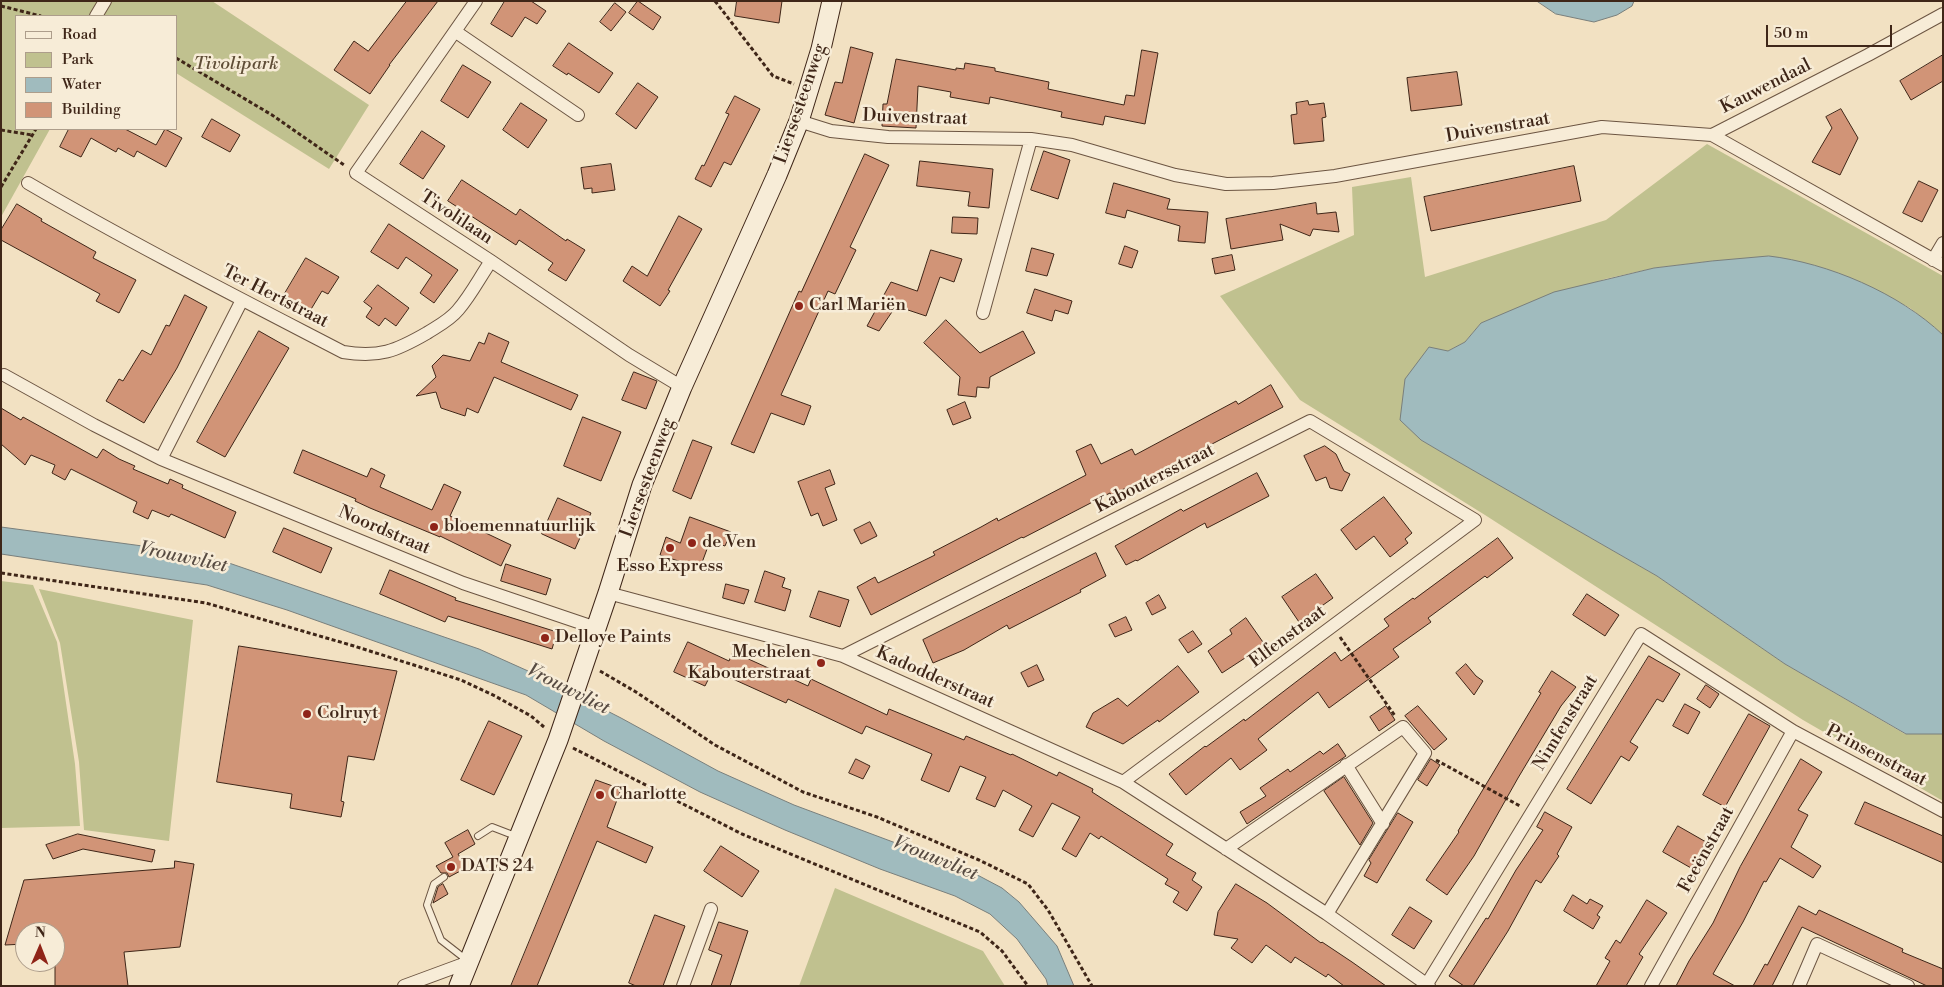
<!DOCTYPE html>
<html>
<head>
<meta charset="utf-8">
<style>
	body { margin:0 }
	#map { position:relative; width:1944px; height:987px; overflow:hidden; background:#f2e1c2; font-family:"Libre Bodoni",serif }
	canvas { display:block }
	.frame { position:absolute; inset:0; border:2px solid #3f2618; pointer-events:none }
	.legend { position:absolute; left:15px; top:15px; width:162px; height:115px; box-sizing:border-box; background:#f7ecd7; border:1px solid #ad9d8b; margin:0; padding:6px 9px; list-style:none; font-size:15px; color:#3f2618 }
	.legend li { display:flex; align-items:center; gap:10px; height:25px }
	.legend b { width:25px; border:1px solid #ad9d8b }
	.north { position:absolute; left:15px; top:922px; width:50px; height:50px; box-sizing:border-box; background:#f7ecd7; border:1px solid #ad9d8b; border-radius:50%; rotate:1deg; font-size:14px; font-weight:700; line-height:20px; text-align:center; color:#3f2618 }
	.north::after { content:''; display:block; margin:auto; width:18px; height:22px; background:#8f2418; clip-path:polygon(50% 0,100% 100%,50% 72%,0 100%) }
	.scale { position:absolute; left:1766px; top:25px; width:126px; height:22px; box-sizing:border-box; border:2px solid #3f2618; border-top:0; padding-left:6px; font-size:15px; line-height:18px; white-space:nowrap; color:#3f2618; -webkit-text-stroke:4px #f7ecd7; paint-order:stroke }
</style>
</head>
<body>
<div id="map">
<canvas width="1944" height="987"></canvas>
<div class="frame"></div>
<ul class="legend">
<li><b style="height:6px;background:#f7ecd7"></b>Road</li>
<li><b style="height:14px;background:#c0c18f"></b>Park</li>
<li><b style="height:14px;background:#a0bbbe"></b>Water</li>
<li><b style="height:14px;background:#d19477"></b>Building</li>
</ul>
<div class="north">N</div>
<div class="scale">50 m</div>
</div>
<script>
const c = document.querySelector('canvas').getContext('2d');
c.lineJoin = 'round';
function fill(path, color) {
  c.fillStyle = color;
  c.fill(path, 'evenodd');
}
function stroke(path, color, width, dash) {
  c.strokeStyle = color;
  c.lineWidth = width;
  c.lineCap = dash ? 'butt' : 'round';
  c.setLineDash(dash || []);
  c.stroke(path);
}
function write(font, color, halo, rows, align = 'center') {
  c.font = font + ' "Libre Bodoni",serif';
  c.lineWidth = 5;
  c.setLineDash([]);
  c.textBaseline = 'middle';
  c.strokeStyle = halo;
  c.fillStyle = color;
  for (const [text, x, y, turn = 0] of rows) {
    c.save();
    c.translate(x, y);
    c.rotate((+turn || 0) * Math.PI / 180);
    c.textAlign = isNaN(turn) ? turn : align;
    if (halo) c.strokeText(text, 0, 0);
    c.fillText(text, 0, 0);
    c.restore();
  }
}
fill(new Path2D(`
	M1,1H212L369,105L329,169L176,73V16H16V129H50L1,217Z
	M1707,144L1943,276V335L1910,308L1868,286L1822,268L1712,261L1654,268L1605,279L1481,323L1465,342L1448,351L1421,440L1657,576L1785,664L1905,734H1943V801L1803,720L1485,515L1300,400L1220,296L1354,235L1352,187L1411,177L1425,277L1606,220Z
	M1,581L33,585L57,642L75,764L80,826L1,828Z
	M39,589L193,620L169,841L84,830L79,762L60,643Z
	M835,888L983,951L1005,986H799Z`), '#c0c18f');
const water = new Path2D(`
	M1537,1H1634L1632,6L1617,15L1594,22L1556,14Z
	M1769,256C1828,263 1899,293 1943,335V734H1906L1785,664L1657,576L1443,453L1421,440L1400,420L1405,379L1429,347L1448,351L1465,342L1481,323L1554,292L1654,268L1712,261Z
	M1,527L150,547L226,562L479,649L537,675L621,718L718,771L794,805L968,870L1002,888L1019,902L1057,946L1074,986H1048L1046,979L1017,939L990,914L955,896L880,869L785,830L700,792L604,741L526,695L287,610L207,585L1,554Z`);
fill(water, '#a0bbbe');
stroke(water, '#797f7c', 1);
const building = new Path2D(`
	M407,1H438L389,65H390L370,94L334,70L354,41L368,51Z
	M505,1H531L546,11L537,24L525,17L512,37L491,24Z
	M638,1L661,17L653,30L629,13Z
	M737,1H782L779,23L735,16Z
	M615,3L626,12L611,31L600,22Z
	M569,43L613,73L599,93L568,73L567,75L553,66Z
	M851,47L873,53L854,123L825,115L835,82L842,83Z
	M1142,50L1158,53L1145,124L1105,116L1103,125L1061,117L1062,112L990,97L989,104L950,97L951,92L918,86L916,128L882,126L883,104H887L896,59L956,70V68L964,69L965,63L995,68V71L1049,82L1048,89L1124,105L1126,95L1134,96Z
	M1943,55V81L1911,100L1900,81Z
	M463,65L491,82L468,118L441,101Z
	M1457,72L1462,105L1411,111L1407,78Z
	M638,83L658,97L636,129L616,114Z
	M735,96L760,109L731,165L724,162L711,187L695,179L702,165L704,166L718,137L729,114L726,113Z
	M1308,101L1309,105L1324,103L1326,117L1322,118L1324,141L1294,144L1291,115L1297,114L1296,103Z
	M521,103L547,120L528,148L503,130Z
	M1841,109L1858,138L1840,175L1812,162L1832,128L1826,117Z
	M212,119L240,135L230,152L202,137Z
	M69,129H125L156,145L165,129L182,138L166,167L137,151L134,157L118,148L116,152L91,138L81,157L60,147Z
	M422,131L445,146L423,179L400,164Z
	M1044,151L1070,160L1058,199L1031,190Z
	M865,154L889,165L850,247L856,250L835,294L828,291L781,395L811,406L804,425L771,413L754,453L731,444L799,291L801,292Z
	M920,161L993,169L989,208L968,206L970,192L917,186Z
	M611,164L615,190L592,193V188L584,189L581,168Z
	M1574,166L1581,201L1431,231L1424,197Z
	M462,180L516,215L520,209L566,241L567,239L585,250L566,281L548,270L553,263L519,240L516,245L448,201Z
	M1919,181L1938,190L1922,222L1903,213Z
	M1114,183L1170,199L1167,209L1208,212L1205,243L1178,241L1180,226L1127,210L1125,218L1106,213Z
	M1316,203L1317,214L1336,212L1339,232L1313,229L1310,236L1280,224L1283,240L1231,249L1226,219Z
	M17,204L42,219L41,221L96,252L93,258L136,280L119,313L96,301L100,294L1,240V230Z
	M679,216L702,229L668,290L670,291L660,306L623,281L632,266L647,276Z
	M953,217L978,218L977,234L952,233Z
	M389,224L458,270L434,303L420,293L432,275L406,257L398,269L371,252Z
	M1125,246L1138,251L1132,268L1119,264Z
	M1032,248L1054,254L1047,276L1026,271Z
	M931,250L962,259L954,282L940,277L926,316L896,306L879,331L867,326L891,282L917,291Z
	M1232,255L1235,270L1215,274L1212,259Z
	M306,258L339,277L328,294L322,291L310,311L284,295Z
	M378,285L409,308L396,326L385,318L379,326L366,317L372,308L364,302Z
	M1035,289L1072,301L1068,314L1055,310L1052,321L1027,313Z
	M185,295L207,307L177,368L144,423L106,401L119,379L123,381L142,350L151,355L166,325L169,326Z
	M946,320L980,353L1023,331L1035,353L990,377L989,388L977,387L976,397L958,395L960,377L924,343Z
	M259,331L289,348L225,457L197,442Z
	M489,333L509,342L501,362L578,395L571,410L494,377L478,413L467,408L465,416L441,408L436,392L416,396L436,377L432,366L443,355L470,361L479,342L484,344Z
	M634,372L657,381L646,409L622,400Z
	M1271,385L1283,407L1143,480L1111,495L1110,493L1023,538L1022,537L871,615L857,587L875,577L878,583L935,555L933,552L981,527L997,518L998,521L1086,475L1076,451L1091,444L1101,464L1132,449L1135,455L1236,401L1238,404Z
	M965,402L971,418L953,425L947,410Z
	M1,408L21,420L23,417L97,458L103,449L119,459L135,466L133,469L168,484L170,479L183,485L182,488L236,512L225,538L171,514L169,517L152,510L148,519L133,512L137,502L71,469L65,480L52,473L55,465L31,455L25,465L1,444Z
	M583,417L621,432L601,481L564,466Z
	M693,440L712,447L691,499L673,491Z
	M1325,446L1336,454L1344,471L1350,474L1342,491L1330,488L1326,477L1316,481L1304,456Z
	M303,450L367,477L371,468L385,475L380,487L432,510L444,484L461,492L450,516L511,545L501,566L440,536V537L370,508L355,501L356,499L294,473Z
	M830,470L835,484L825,488L837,520L823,526L818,513L811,516L798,482Z
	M1257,473L1269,496L1207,528L1205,523L1137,561L1136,560L1126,565L1115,546L1181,509L1183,511Z
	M1384,497L1412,533L1405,539L1408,543L1390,557L1374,536L1356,550L1341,530Z
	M558,498L591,513L575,549L542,534Z
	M690,517L731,532L725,546L710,541L700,568L660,555L666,537L680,543Z
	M870,522L877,536L861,544L854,530Z
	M284,528L332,548L321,573L273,552Z
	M1498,538L1513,558L1487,578L1485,576L1428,618L1431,622L1393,649L1399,657L1329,708L1318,692L1258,739L1267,750L1240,770L1231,758L1186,795L1169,774L1205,746L1206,747L1244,719L1245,721L1335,652L1341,661L1389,626L1384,619L1413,598L1414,599Z
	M1096,553L1106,576L1080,590L1081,592L1009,629L1007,625L964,650L933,663L923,640Z
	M506,564L551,579L546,595L501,581Z
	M390,570L456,598L455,600L557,632L552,649L448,616L445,622L380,594Z
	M765,571L785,578L782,587L791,590L785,611L755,602Z
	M1316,574L1333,598L1299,622L1282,597Z
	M726,584L749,590L744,604L723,598Z
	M819,591L849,600L840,627L810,617Z
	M1587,594L1619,615L1605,636L1573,615Z
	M1159,595L1166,608L1152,615L1146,603Z
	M1126,617L1132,630L1115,637L1109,625Z
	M1246,618L1265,645L1222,673L1208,651L1232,634L1230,630Z
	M1193,631L1202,644L1188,653L1179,640Z
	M688,642L729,661L733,652L808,686L811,679L887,715L889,709L964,740L966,736L1011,755L1012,754L1057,776L1059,772L1093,789L1092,792L1173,844L1166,855L1196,873L1192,880L1202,887L1187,911L1173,902L1179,892L1165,884L1168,879L1101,836L1099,839L1090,833L1076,857L1062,849L1080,817L1052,803L1033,837L1019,830L1032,806L1003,790L995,807L976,799L986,777L960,766L949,792L921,780L932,754L866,726L862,734L788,699L786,703L713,670L705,686L674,672Z
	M239,646L397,671L374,760L348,756L341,801L344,802L341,817L290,808L292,794L217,782Z
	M1649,656L1680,674L1663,702L1657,699L1630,742L1638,747L1629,761L1621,756L1591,804L1567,789Z
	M1466,664L1476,676L1483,681L1474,695L1456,673Z
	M1037,665L1044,680L1028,687L1021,673Z
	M1178,666L1199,692L1159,722L1158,720L1123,744L1086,727L1093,713L1118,698L1127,706Z
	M1552,671L1576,687L1561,706L1518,778L1474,856L1447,895L1426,880L1459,832L1458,831L1541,693L1539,692Z
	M1706,685L1719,694L1710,708L1697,699Z
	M1685,704L1700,712L1688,734L1673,726Z
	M1386,706L1395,720L1379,731L1370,717Z
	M1418,706L1447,739L1434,750L1405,716Z
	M1749,714L1770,726L1725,807L1703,795Z
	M489,721L522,736L494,795L461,780Z
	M1338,744L1346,756L1247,824L1240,812L1266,796L1260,788L1288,769L1290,772L1320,751L1323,754Z
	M856,759L870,766L863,779L849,773Z
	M1431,759L1440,765L1427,786L1418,780Z
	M1801,759L1822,772L1798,810L1808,815L1791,847L1821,866L1813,878L1780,858L1766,882L1764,881L1743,922L1713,974L1735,986H1676L1689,961L1713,923L1740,867Z
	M1344,777L1373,823L1360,845L1324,791Z
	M596,780L621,789L607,827L653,847L646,863L597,841L537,986H511Z
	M1865,802L1943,836V863L1855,824Z
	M1545,812L1572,827L1557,854L1559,856L1541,883L1536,880L1508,931L1473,986H1464L1449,976L1486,918L1488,919L1516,870L1543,830L1537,827Z
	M1398,813L1413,822L1377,883L1364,876L1371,863L1369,860Z
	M1678,826L1706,842L1691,868L1663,852Z
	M468,830L475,844L458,854L466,868L449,877L447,873H441L436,866L453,857L445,843Z
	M78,834L155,850L152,862L83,849L53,859L46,845Z
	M721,846L759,871L742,897L704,871Z
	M175,861L194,864L180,947L124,952L128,986H55V932H25V944L5,945L24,880L174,868Z
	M443,884L448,894L433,903L438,887Z
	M1236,884L1267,903L1321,943L1322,942L1352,962L1386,986H1344L1328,974L1326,977L1295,957L1291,963L1266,945L1252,963L1231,948L1238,939L1214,935L1218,912Z
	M1573,895L1587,904L1590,899L1603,906L1597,915L1600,917L1593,929L1564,911Z
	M1647,900L1667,913L1639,954L1643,957L1626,986H1596L1610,961L1605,958L1616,940L1620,943Z
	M1799,906L1816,915L1819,910L1903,949L1902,952L1943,969V986H1927L1802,927L1772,986H1753L1765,964L1767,965Z
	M1410,907L1432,921L1414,949L1392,935Z
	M655,915L685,926L663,986H636L629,983Z
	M719,922L748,931L730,986H711L722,955L709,950Z`);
fill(building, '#d19477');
stroke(building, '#3f2618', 1);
const lane = new Path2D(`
	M478,836L492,827L518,837
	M444,877L434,884L427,905L441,940L468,961`);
const street = new Path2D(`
	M476,1L356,173L491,261L629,355L682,387
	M96,16L105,1
	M456,32L578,115
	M799,121L831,131L888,137L1031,139L1072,145L1175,175L1226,184L1273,183L1335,176L1602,127L1712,135L1943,265
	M1712,135L1868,55L1943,14
	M28,183C131,243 237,297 343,352C379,358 396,351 427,333C438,326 450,320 458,310C471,295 480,277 491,261
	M1933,260L1943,243
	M983,313L1031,139
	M4,375L94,425L161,459L463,583L596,628
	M161,459L242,300
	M608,593L843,656L1123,782L1327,914L1429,986
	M843,656L1310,421L1475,520L1123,782
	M1346,765L1383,824
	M1226,849L1403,727L1425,753L1327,914
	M1427,984L1641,634L1793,731L1943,811
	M404,986L469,962
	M683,986L711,909
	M1651,986L1793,731
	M1799,986L1817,944L1908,986`);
const secondary = new Path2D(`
	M459,986L558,740L608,593L642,485L682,387L777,175L799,121L821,49L832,1`);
stroke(lane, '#6c5542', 8);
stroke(street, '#6c5542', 14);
stroke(secondary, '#3f2618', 21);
stroke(new Path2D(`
	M715,1L773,76L794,84
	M1,6L41,16
	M176,58L272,115L344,165
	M1,130L32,135
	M1,187L36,129
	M1,573L206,603L354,646L461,680L495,696L531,716L544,727
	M1340,637L1395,716
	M600,671L636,692L715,745L803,792L877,817L979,860L1028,884L1048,910L1092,986
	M573,748L742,834L980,932L1002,951L1028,986
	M1436,760L1520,806`), '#3f2618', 3, [4, 2.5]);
stroke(lane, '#f7ecd7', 6);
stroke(street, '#f7ecd7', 12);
stroke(secondary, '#f7ecd7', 19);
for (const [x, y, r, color] of [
	[799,306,5,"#8f2418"],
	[434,527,5,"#8f2418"],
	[692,543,5,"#8f2418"],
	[670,548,5,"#8f2418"],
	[545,638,5,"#8f2418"],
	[821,663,5,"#8f2418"],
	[307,714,5,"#8f2418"],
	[600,795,5,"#8f2418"],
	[451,867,5,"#8f2418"]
]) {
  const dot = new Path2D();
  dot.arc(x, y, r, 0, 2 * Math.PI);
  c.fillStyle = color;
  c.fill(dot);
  stroke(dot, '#f7ecd7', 2);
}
write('italic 18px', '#5f4d36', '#f7ecd7', [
	["Tivolipark",236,65]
]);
write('18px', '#3f2618', '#f7ecd7', [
	["Kauwendaal",1766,87,-27],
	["Liersesteenweg",801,104,-71],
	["Duivenstraat",915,118,2],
	["Duivenstraat",1498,128,-10],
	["Tivolilaan",456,218,33],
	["Ter Hertstraat",275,297,27],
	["Liersesteenweg",648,478,-70],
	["Kaboutersstraat",1155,479,-27],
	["Noordstraat",384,531,23],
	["Elfenstraat",1288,637,-37],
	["Kadodderstraat",935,678,24],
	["Nimfenstraat",1566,723,-59],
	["Prinsenstraat",1876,756,28],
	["Feeënstraat",1707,850,-61]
]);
write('18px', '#3f2618', '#f7ecd7', [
	["Carl Mariën",809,306],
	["bloemennatuurlijk",444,527],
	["de Ven",702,543],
	["Esso Express",670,567,"center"],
	["Delloye Paints",555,638],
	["Mechelen",811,653,"right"],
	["Kabouterstraat",811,674,"right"],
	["Colruyt",317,714],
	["Charlotte",610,795],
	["DATS 24",461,867]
], 'left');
write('italic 19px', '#574b42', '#f7ecd7', [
	["Vrouwvliet",183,558,12],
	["Vrouwvliet",568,690,27],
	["Vrouwvliet",935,859,22]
]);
</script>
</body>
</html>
